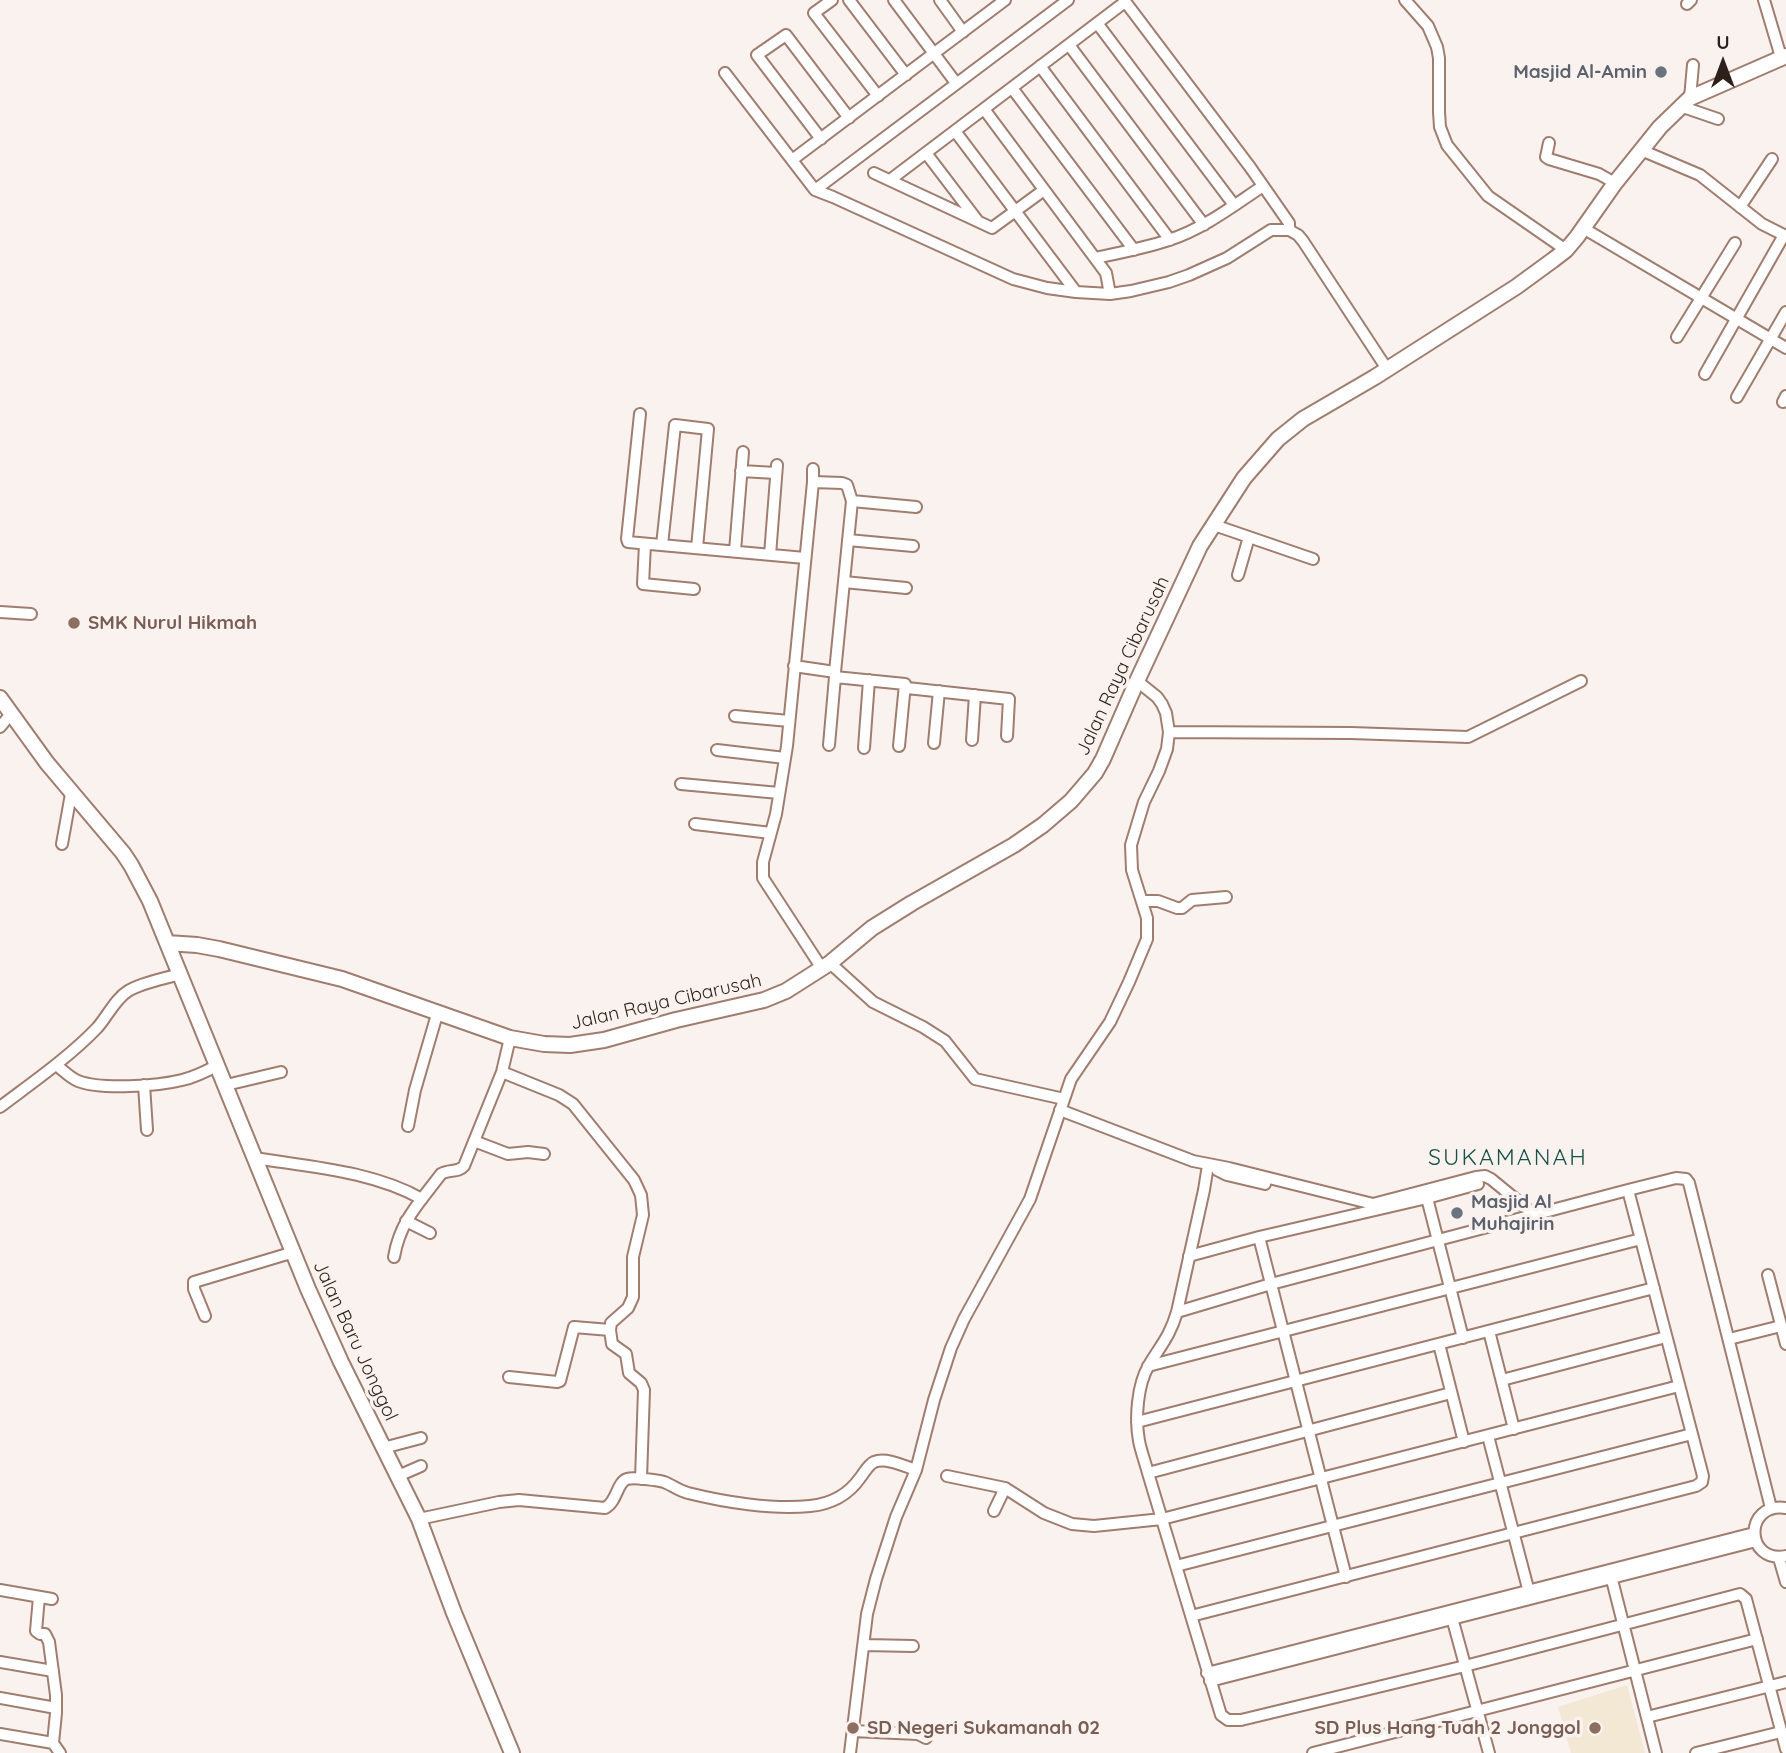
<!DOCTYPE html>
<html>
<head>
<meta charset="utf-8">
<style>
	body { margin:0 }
	#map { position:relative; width:1786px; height:1753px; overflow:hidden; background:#f9f2ee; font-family:Quicksand,sans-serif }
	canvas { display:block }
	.north { position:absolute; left:1688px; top:28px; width:70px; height:70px; -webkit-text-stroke:5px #f9f2ee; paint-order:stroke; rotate:0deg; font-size:19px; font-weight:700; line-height:28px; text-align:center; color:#2d1f19 }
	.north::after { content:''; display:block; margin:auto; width:24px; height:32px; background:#2d1f19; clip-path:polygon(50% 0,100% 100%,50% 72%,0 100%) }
</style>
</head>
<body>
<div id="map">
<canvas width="1786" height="1753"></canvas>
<div class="north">U</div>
</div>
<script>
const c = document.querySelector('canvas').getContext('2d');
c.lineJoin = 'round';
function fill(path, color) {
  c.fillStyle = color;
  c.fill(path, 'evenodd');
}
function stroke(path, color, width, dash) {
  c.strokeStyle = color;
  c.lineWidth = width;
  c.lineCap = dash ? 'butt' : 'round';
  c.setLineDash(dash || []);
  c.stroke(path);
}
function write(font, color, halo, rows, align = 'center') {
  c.font = font + ' Quicksand,sans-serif';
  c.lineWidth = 7;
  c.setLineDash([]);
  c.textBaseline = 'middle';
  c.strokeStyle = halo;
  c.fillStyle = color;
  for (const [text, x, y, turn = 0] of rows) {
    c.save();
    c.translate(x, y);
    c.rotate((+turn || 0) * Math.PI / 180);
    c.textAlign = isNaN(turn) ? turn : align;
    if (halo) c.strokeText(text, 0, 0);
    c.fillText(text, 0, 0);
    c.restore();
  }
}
fill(new Path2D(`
	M1627,1685L1645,1753H1571L1558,1707Z`), '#f3e8d3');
const minor = new Path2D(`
	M832,0L814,13L878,96
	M849,0L906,75
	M894,0L956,83
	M940,0L963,32
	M1124,0L1250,167L1289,223V230
	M1405,0L1428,26L1437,47L1439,58V112L1440,127L1447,145L1488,196L1566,250
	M1764,0L1781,57
	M1687,4L1691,0
	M1097,23L1234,205
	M1069,45L1204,225
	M1040,66L1170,240
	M725,73L815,190L833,197L1013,279L1047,288L1076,292L1110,294L1131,291L1169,282L1189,275L1227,258L1271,230H1289L1298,235L1303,241L1387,369
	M1012,88L1134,250
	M1690,98L1693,65
	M1680,106L1718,119
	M984,109L1106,273L1110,294
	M955,131L1076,292
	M821,139L757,55L786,35L849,118
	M1549,143L1546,157L1549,159L1599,174L1615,183
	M1641,150L1700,175L1762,224L1786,236
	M926,153L977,220
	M792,160L1005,0
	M874,173L992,228L1044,190
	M890,180L1125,2
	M815,190L1068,0
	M1740,207L1772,159
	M1583,228L1786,348
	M1095,258C1119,253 1145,248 1169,240C1203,229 1233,206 1263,186
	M1677,337L1735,243
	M1705,374L1784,235
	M1737,397L1786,312
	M1783,402L1786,396
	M640,414L627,539L628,542L805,558
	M813,469V482L787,746L776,814L763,862V878L821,967
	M741,471L776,473
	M813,482L842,483L847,485L852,501L835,672
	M852,501L916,507
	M1214,525L1313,559
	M848,540L913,546
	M645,544L643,584L694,589
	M662,545L675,425L708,429L697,548
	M735,551L743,452
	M770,555L777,465
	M1238,575L1249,537
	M844,582L906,588
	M0,612L31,614
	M794,666L835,672V677L905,684L907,688L1009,699L1007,736
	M735,716L789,721
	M0,727L11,714
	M1169,732L1351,733L1468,737L1581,681
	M972,740L975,695
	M934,743L939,691
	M829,745L835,677
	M899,746L905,684
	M864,748L869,680
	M717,750L785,758
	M681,784L779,793
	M695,824L771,833
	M62,844L71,794
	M1142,901H1158L1177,908H1182L1192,900L1226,897
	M830,963L873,1002L923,1027L945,1041L975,1079L1064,1099
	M56,1065C63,1070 70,1078 78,1081C101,1090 158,1086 182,1080C195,1077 207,1071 218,1065
	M502,1072L559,1095L573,1104L634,1180L641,1195L643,1215L633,1257V1297L628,1308L611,1323L610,1330L612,1344L626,1354L629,1373L641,1383L644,1390L641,1479
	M144,1085L147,1130
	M226,1085L281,1072
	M0,1107C33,1082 68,1058 97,1028C107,1017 115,999 128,991C143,982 163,979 180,974
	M1060,1110L1193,1161L1229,1168L1373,1204L1476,1177L1485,1176L1491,1179L1535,1215
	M408,1126L415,1090L438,1011
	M474,1141L508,1154L528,1152L544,1154
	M255,1158C311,1167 372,1171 422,1199
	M1208,1165L1204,1190L1177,1312C1170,1336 1161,1345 1149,1365C1137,1385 1135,1419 1139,1441C1141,1451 1145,1462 1148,1473L1221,1715L1228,1720H1241L1465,1666L1740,1594L1746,1599L1786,1749
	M1217,1170L1227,1175L1265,1184
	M1427,1198L1463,1338
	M406,1221L430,1233
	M1259,1237L1346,1577
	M1189,1256L1259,1237L1427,1198L1478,1184
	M394,1257C400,1221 420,1202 441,1174C449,1169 458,1173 464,1166L502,1072L510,1038
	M1768,1275L1786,1344
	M1177,1312L1271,1284L1628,1190L1676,1178L1686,1179L1689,1183L1771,1508
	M205,1316L194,1289V1282L294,1252
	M1489,1331L1514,1429
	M1729,1339L1781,1326
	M1439,1344L1464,1442
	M1148,1366L1641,1239
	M509,1377L557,1382L560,1381L574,1327L610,1330
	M1502,1380L1666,1337
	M1137,1422L1654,1288
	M1488,1436L1530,1596
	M383,1448L421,1438
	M1148,1473L1451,1393
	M398,1476L421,1466
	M947,1476L1005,1488L1044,1513L1072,1524L1094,1526L1162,1519L1679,1386
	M1786,1508C1743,1502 1745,1564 1786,1556
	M994,1511L1005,1488
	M419,1519L499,1502L519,1500L605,1508C617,1502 617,1482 627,1479C633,1477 657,1480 664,1482C672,1485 679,1491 688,1493C724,1502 773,1510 810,1506C831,1504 848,1495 860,1478C864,1473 868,1465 874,1462C886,1457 904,1466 916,1470
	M1779,1558L1786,1582
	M1176,1566L1692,1434
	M1610,1572L1656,1753
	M0,1590L52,1599
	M39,1597L36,1631L40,1634H45L49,1642L56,1695V1713L53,1743L60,1753
	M1451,1614L1489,1753
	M1191,1616L1696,1486L1702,1482L1703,1476L1628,1190
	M864,1645L913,1646
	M0,1662L53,1671
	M1207,1673L1754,1533
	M1210,1681L1756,1541
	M0,1698L56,1708
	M1647,1717L1786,1682
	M853,1731L918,1734L926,1738
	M0,1734L53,1743
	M850,1753L867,1614L876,1579L896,1517L916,1470L934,1400L951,1348L964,1319L1030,1199L1071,1079L1110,1022L1129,982L1147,939V918L1132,870L1131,845L1144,802L1159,771L1167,749L1169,732L1166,713L1162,704L1157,697L1137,681
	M1313,1753L1757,1639
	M1696,1753L1781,1732`);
const major = new Path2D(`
	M0,698L47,763L123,853L131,865L150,901L308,1289L341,1362L419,1519L454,1613L512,1753
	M167,943L197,945L219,949L342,979L510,1038L544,1044L570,1045L604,1040L676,1020L764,1000L786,991L830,963L872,928L912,903L1014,845L1043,825L1071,801L1095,773L1103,759L1137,681L1200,546L1244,478L1278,439L1303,419L1375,377L1516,287L1553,260L1566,250L1577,237L1615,183L1660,127L1690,98L1786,56`);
stroke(minor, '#9f7d6f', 14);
stroke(major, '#9f7d6f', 18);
stroke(minor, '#fff', 10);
stroke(major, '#fff', 14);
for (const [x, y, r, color] of [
	[1661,72,7,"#6b7280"],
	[74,623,7,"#8d6e63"],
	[1457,1213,7,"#6b7280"],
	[853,1728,7,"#8d6e63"],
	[1595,1728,7,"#8d6e63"]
]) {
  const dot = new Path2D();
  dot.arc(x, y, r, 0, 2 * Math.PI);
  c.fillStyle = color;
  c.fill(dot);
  stroke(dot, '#f9f2ee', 2.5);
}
write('bold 19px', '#5b616d', '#f9f2ee', [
	["Masjid Al-Amin",1647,72],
	["Masjid Al",1471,1202,"left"],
	["Muhajirin",1471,1224,"left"]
], 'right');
write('bold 19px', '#785e54', '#f9f2ee', [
	["SMK Nurul Hikmah",88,623],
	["SD Negeri Sukamanah 02",867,1728],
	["SD Plus Hang Tuah 2 Jonggol",1581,1728,"right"]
], 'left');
write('19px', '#2d1f19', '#f9f2ee', [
	["Jalan Raya Cibarusah",1123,666,-65],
	["Jalan Raya Cibarusah",666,1002,-13],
	["Jalan Baru Jonggol",355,1341,65]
]);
c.letterSpacing = '2px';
write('23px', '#195148', '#f9f2ee', [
	["SUKAMANAH",1508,1158]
]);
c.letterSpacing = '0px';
</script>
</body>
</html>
